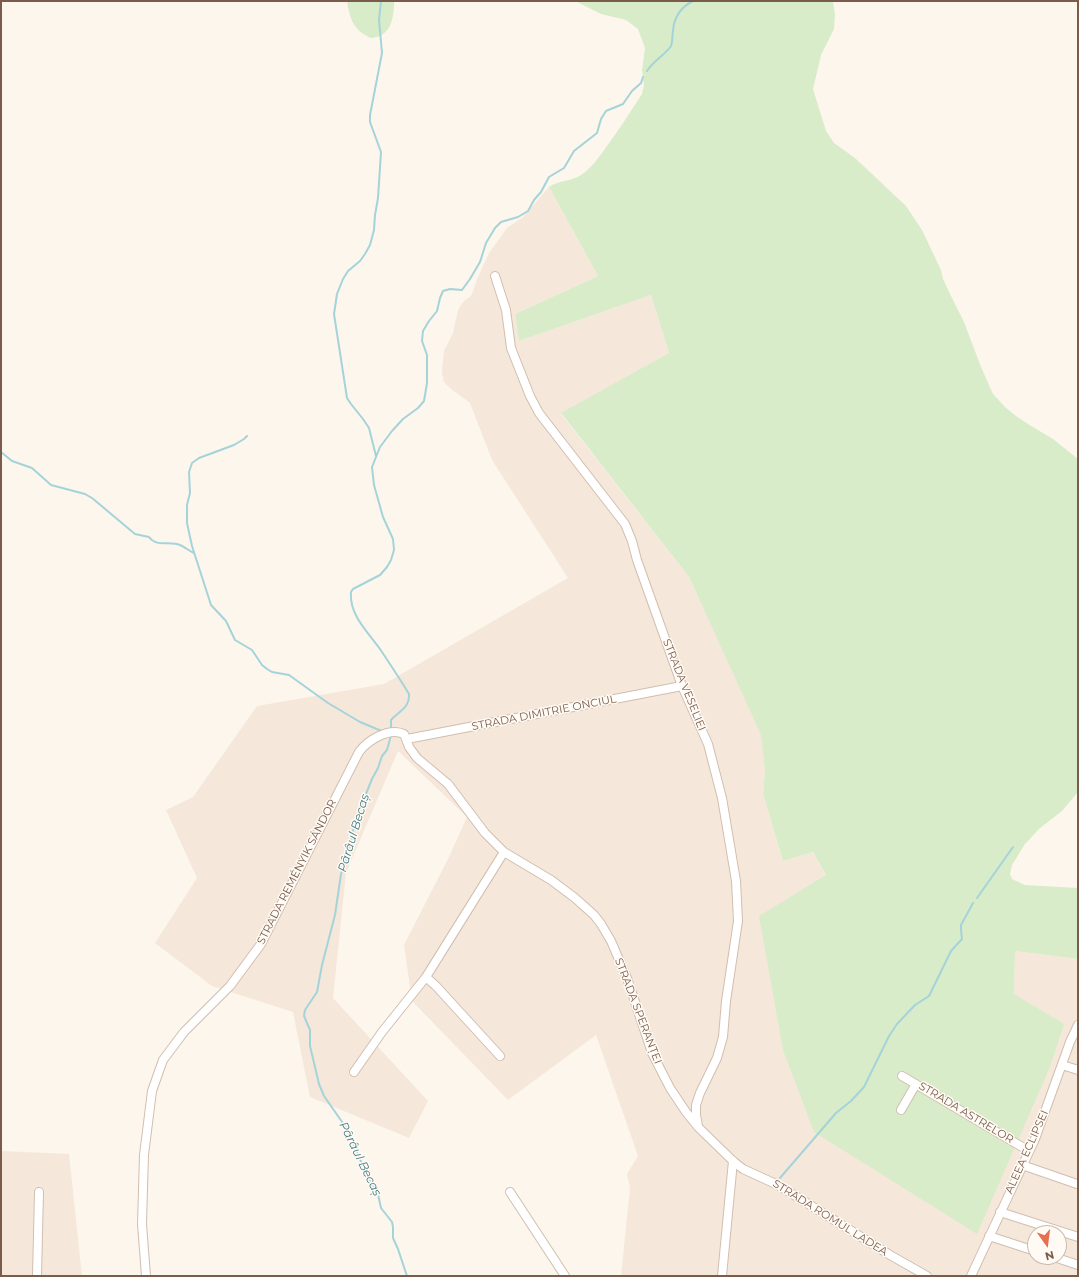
<!DOCTYPE html>
<html>
<head>
<meta charset="utf-8">
<style>
	body { margin:0 }
	#map { position:relative; width:1079px; height:1277px; overflow:hidden; background:#fdf6ec; font-family:Montserrat,sans-serif }
	canvas { display:block }
	.frame { position:absolute; inset:0; border:2px solid #7a5c4d; pointer-events:none }
	.north { position:absolute; left:1027px; top:1225px; width:40px; height:40px; box-sizing:border-box; background:#fffaf3; border:1px solid #cabbb1; border-radius:50%; rotate:166deg; font-size:11px; font-weight:700; line-height:16px; text-align:center; color:#7a5c4d }
	.north::after { content:''; display:block; margin:auto; width:14px; height:18px; background:#e76f51; clip-path:polygon(50% 0,100% 100%,50% 72%,0 100%) }
</style>
</head>
<body>
<div id="map">
<canvas width="1079" height="1277"></canvas>
<div class="frame"></div>
<div class="north">N</div>
</div>
<script>
const c = document.querySelector('canvas').getContext('2d');
c.lineJoin = 'round';
function fill(path, color) {
  c.fillStyle = color;
  c.fill(path, 'evenodd');
}
function stroke(path, color, width, dash) {
  c.strokeStyle = color;
  c.lineWidth = width;
  c.lineCap = dash ? 'butt' : 'round';
  c.setLineDash(dash || []);
  c.stroke(path);
}
function write(font, color, halo, rows, align = 'center') {
  c.font = font + ' Montserrat,sans-serif';
  c.lineWidth = 3;
  c.setLineDash([]);
  c.textBaseline = 'middle';
  c.strokeStyle = halo;
  c.fillStyle = color;
  for (const [text, x, y, turn = 0] of rows) {
    c.save();
    c.translate(x, y);
    c.rotate((+turn || 0) * Math.PI / 180);
    c.textAlign = isNaN(turn) ? turn : align;
    if (halo) c.strokeText(text, 0, 0);
    c.fillText(text, 0, 0);
    c.restore();
  }
}
fill(new Path2D(`
	M549,187L598,276L515,314L519,341L651,295L669,353L561,414L689,577L762,736L765,770L763,794L783,861L813,852L826,875L1014,994L1015,951L1078,959V1276H621L630,1188L627,1174L638,1156L596,1035L508,1100L412,1001L404,945L448,859L467,817L398,751L346,873L333,998L428,1101L409,1138L310,1097L293,1012L212,986L155,943L197,878L166,810L193,797L257,706L384,684L568,578L492,460L470,403L451,389L444,382L442,372L444,351L453,333L458,310L463,302L471,296L473,291L478,277L489,253L507,228L523,217ZM1035,1233H1059V1257H1035Z
	M2,1151L69,1154L82,1276H1Z`), '#f5e8da');
fill(new Path2D(`
	M347,1H394C394,18 391,37 371,38C353,30 350,19 347,1Z
	M575,1H833L835,15L834,29L821,55L813,89L826,131L834,143L855,158L906,206L922,230L941,270L943,279L951,296L964,322L981,367L993,394L1006,408L1016,416L1028,424L1053,439L1078,459V792L1062,811L1039,829L1025,844L1012,865L1010,874L1012,879L1025,885L1078,888V959L1015,951L1014,994L1064,1024L1050,1067L977,1234L814,1132L783,1050L759,916L826,875L813,852L783,861L763,794L765,770L761,735L689,577L561,413L669,353L651,295L519,341L515,314L598,276L549,187C558,180 571,182 581,175C589,170 596,161 602,153C616,134 629,114 642,94L644,85L642,70L645,48L638,29L626,20L601,14Z`), '#d8ecc9');
stroke(new Path2D(`
	M647,71C654,60 665,55 671,46C673,41 672,36 673,31C674,17 681,7 693,1
	M247,436L244,439L234,445L199,458L192,463L189,472L190,493L187,505V523L192,546L211,605L226,621L235,640L252,650L262,665L267,669L272,672L289,675L328,703L360,722L384,732
	M1,452L12,461L32,468L51,485L85,494L92,498L135,534L149,537C157,548 169,540 180,545C185,547 189,551 194,553
	M376,456L369,428L363,419L351,404L347,398L334,314L337,294L343,279L348,271L360,261L365,254L370,245L374,230L375,215L378,198L381,152L370,122V115L382,53L379,20L381,1
	M391,731V720C399,711 410,708 409,694C400,679 390,664 380,649C368,632 349,615 351,592L353,589L380,575L387,567L391,560L394,550L393,539L383,517L374,485L372,467L380,447L392,431L403,419L418,408L424,401L427,383V355L422,341L423,331L429,321L437,311L440,298L443,291L450,289L462,290L470,279L480,262L486,243L495,228L501,222L518,217L528,211L534,200L541,192L549,177L564,168L574,151L597,133L601,119L606,111L623,104L632,91L641,83L643,77
	M391,735L387,750L382,756L378,768L372,779L355,821L349,853L341,874L335,915L322,965L317,992L305,1010L304,1016L310,1030V1046L319,1084L324,1096L347,1129L366,1173L378,1194L381,1208L392,1222L393,1227V1238L398,1249L407,1276
	M977,898L1013,847
	M780,1178L836,1113L851,1101L864,1087L889,1036L897,1024L915,1005L929,996L951,951L962,939L961,930V925L973,903`), '#a5d3da', 2);
const minor = new Path2D(`
	M495,276L506,310L511,348L530,396L539,413L625,524L632,541L637,560L682,686L708,744L722,798L736,881L738,921L726,1001L723,1037L717,1058L700,1093L696,1105V1115L698,1126
	M407,739L682,686
	M426,977L436,986L500,1056
	M1062,1065L1078,1070
	M354,1072L382,1032L426,977L504,852
	M902,1076L1029,1151
	M901,1110L916,1084
	M1022,1165L1077,1184
	M510,1192L565,1276
	M1000,1212L1078,1237
	M989,1236L1035,1251
	M1054,1257L1078,1265
	M37,1276L39,1192
	M146,1276L142,1224L144,1155L152,1091L163,1060L184,1032L230,986L261,944L359,752C368,740 389,727 404,734L409,747L417,758L448,784L485,833L504,852L551,880L575,898L594,915L601,924L611,941L627,978L652,1053L670,1088L686,1112L698,1127L733,1161L743,1169L778,1185L890,1255L927,1276
	M722,1276L733,1161
	M971,1276L1035,1139L1070,1042L1078,1025`);
stroke(minor, '#d1beb0', 10);
stroke(minor, '#fff', 8);
write('11px', '#7a5c4d', '#fffaf3', [
	["STRADA VESELIEI",684,685,68],
	["STRADA DIMITRIE ONCIUL",544,713,-11],
	["STRADA REMÉNYIK SÁNDOR",297,872,-63],
	["STRADA SPERANȚEI",638,1011,69],
	["STRADA ASTRELOR",966,1113,31],
	["ALEEA ECLIPSEI",1027,1152,-66],
	["STRADA ROMUL LADEA",830,1218,32]
]);
write('italic 12px', '#437c86', '#fffaf3', [
	["Pârâul Becaș",354,833,-73],
	["Pârâul Becaș",360,1159,64]
]);
</script>
</body>
</html>
